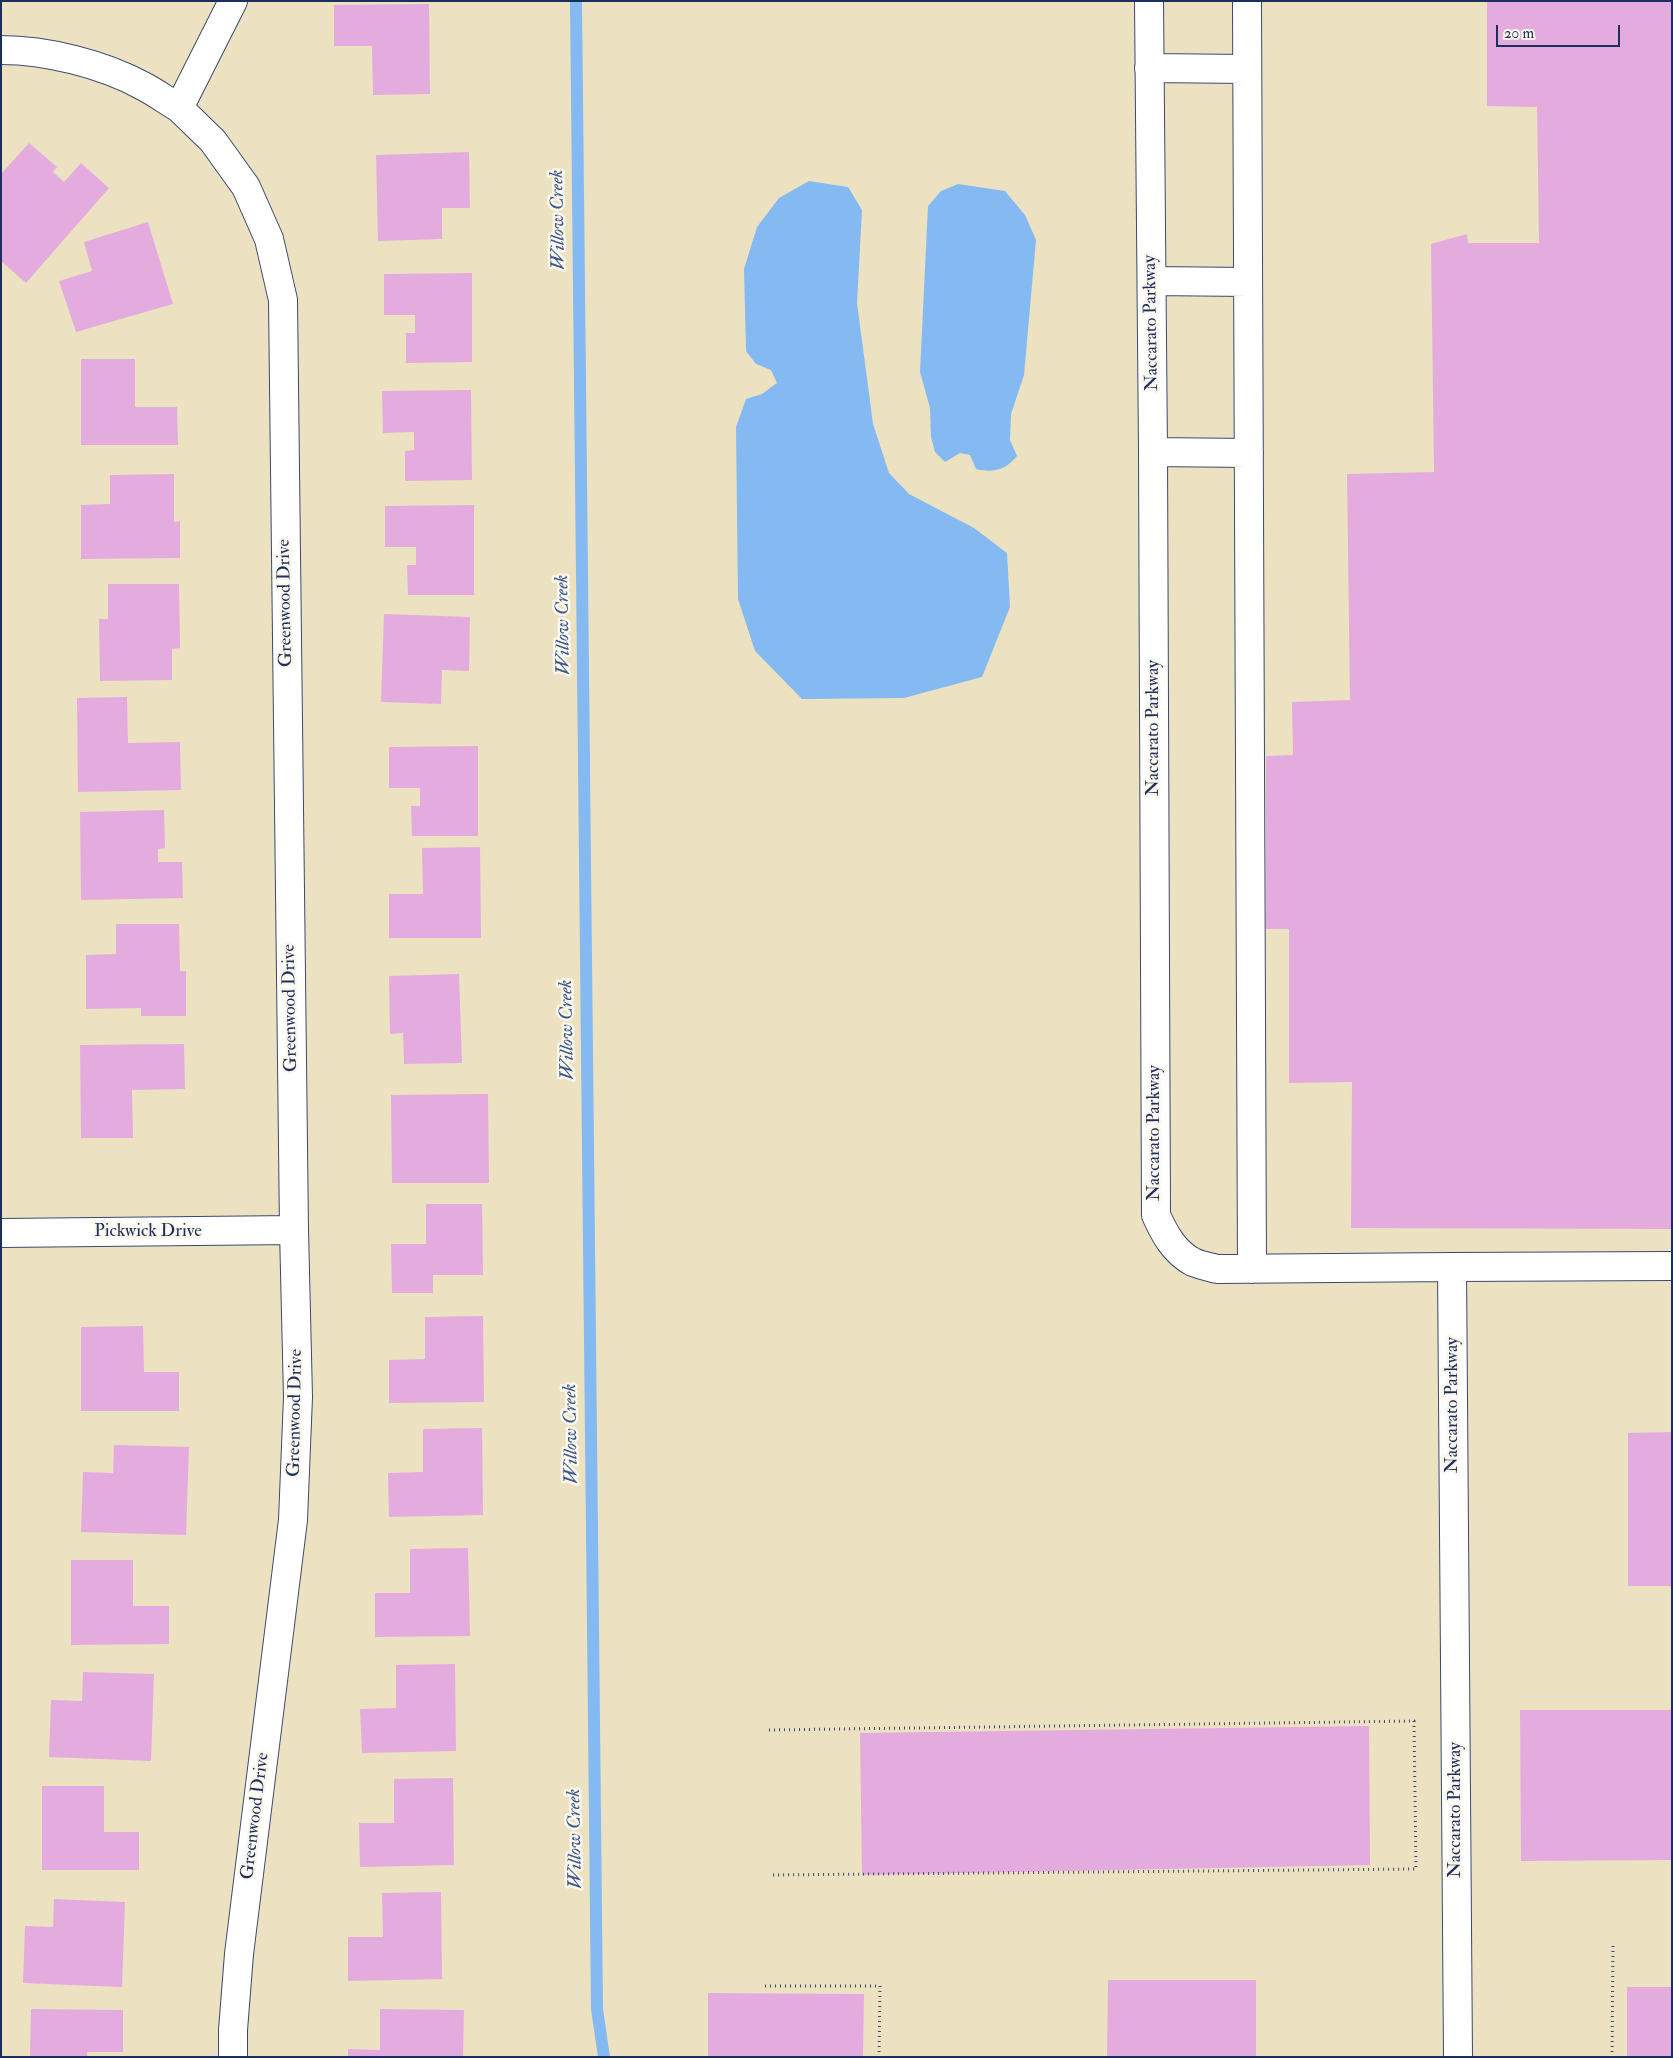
<!DOCTYPE html>
<html>
<head>
<meta charset="utf-8">
<style>
	body { margin:0 }
	#map { position:relative; width:1673px; height:2058px; overflow:hidden; background:#ece2c1; font-family:"IM FELL Double Pica",serif }
	canvas { display:block }
	.frame { position:absolute; inset:0; border:2px solid #1b2f5e; pointer-events:none }
	.scale { position:absolute; left:1496px; top:25px; width:124px; height:22px; box-sizing:border-box; border:2px solid #1b2f5e; border-top:0; padding-left:6px; font-size:15px; line-height:18px; white-space:nowrap; color:#1b2f5e; -webkit-text-stroke:4px #fbf7ec; paint-order:stroke }
</style>
</head>
<body>
<div id="map">
<canvas width="1673" height="2058"></canvas>
<div class="frame"></div>
<div class="scale">20 m</div>
</div>
<script>
const c = document.querySelector('canvas').getContext('2d');
c.lineJoin = 'round';
function fill(path, color) {
  c.fillStyle = color;
  c.fill(path, 'evenodd');
}
function stroke(path, color, width, dash) {
  c.strokeStyle = color;
  c.lineWidth = width;
  c.lineCap = dash ? 'butt' : 'round';
  c.setLineDash(dash || []);
  c.stroke(path);
}
function write(font, color, halo, rows, align = 'center') {
  c.font = font + ' "IM FELL Double Pica",serif';
  c.lineWidth = 5;
  c.setLineDash([]);
  c.textBaseline = 'middle';
  c.strokeStyle = halo;
  c.fillStyle = color;
  for (const [text, x, y, turn = 0] of rows) {
    c.save();
    c.translate(x, y);
    c.rotate((+turn || 0) * Math.PI / 180);
    c.textAlign = isNaN(turn) ? turn : align;
    if (halo) c.strokeText(text, 0, 0);
    c.fillText(text, 0, 0);
    c.restore();
  }
}
fill(new Path2D(`
	M809,181L848,187L862,210L857,303L873,424L889,473L909,494L974,528L1007,553L1010,607L982,677L904,698L802,699L755,651L738,599L736,427L746,399L762,394L777,383L771,370L756,364L746,351L744,269L757,227L779,198Z
	M958,184L1005,191L1025,215L1036,240L1024,375L1011,414L1010,440L1017,456C1006,470 993,473 976,469L970,455L960,453L945,462L935,452L931,437L930,408L920,372L928,206L941,191Z`), '#84b9f2');
stroke(new Path2D(`
	M576,1L597,2009L604,2057`), '#84b9f2', 12);
fill(new Path2D(`
	M1487,1H1672V1229L1351,1228L1352,1082L1289,1083V929H1266V756L1293,755L1292,702L1350,700L1347,474L1434,472L1431,244L1467,234L1468,243H1539L1537,107L1487,106Z
	M429,4L430,94L373,95L372,46H334V5Z
	M29,143L57,167L53,172L64,182L81,163L109,188L26,283L1,261V174Z
	M469,152L470,208H442V239L378,241L376,155Z
	M148,222L173,304L76,332L59,281L92,271L84,242Z
	M472,273V362L406,363V333H415V315H384V274Z
	M81,359H135V407H177L178,445H81Z
	M471,390L472,480L405,481V451L414,450V432L383,433L382,391Z
	M174,474V522L180,521V558L81,559V505L110,504V475Z
	M474,505V595H408L407,565H416V547H385V506Z
	M108,584H179L180,648L172,649V680L100,681L99,619H108Z
	M384,614L470,617L469,671L442,670L441,704L381,702Z
	M127,697L128,743L180,742L181,790L78,792L77,698Z
	M478,746V836H412L411,806H420V788H389V747Z
	M164,810L165,848L158,849V862H182L183,898L81,900L80,812Z
	M480,847L481,938H389V894H423L422,848Z
	M116,924H179L180,971H186V1016H141V1008L86,1009V955L116,954Z
	M459,974L462,1063L404,1064L403,1033L390,1034L389,976Z
	M184,1044L185,1089L132,1090L133,1138H81L80,1045Z
	M488,1094L489,1183H392L391,1095Z
	M426,1204H482L483,1275H433V1293H392L391,1244H426Z
	M483,1316L484,1402L389,1403V1360L425,1359V1317Z
	M143,1326L144,1372H179V1411H81V1327Z
	M482,1428L483,1515L389,1517L388,1473L423,1472V1429Z
	M1672,1432V1586H1628V1433Z
	M114,1445L189,1447L186,1535L81,1532L83,1472L113,1473Z
	M468,1548L470,1636L375,1637V1593H410V1549Z
	M71,1560H133V1606H169V1644L71,1645Z
	M455,1664L456,1751L362,1753L360,1709L396,1708V1665Z
	M83,1672L154,1674L151,1761L49,1757L51,1700L82,1701Z
	M1520,1710H1672V1860L1521,1861Z
	M1369,1726L1370,1865L862,1875L860,1733Z
	M453,1778L454,1865L360,1867L359,1823H394V1779Z
	M42,1786H104V1832H139V1870H42Z
	M441,1892L442,1979L348,1981V1937H383L382,1893Z
	M54,1899L125,1902L122,1987L23,1983L25,1926L53,1927Z
	M1108,1980H1256V2057H1107Z
	M1627,1987H1672V2057H1627Z
	M708,1993L864,1994L863,2057H708Z
	M31,2009L123,2010V2052H87V2057H30Z
	M380,2009L464,2010L463,2057H348V2049L380,2050Z`), '#e4abdf');
const minor = new Path2D(`
	M233,1L179,108L213,141L246,187L269,239L283,300L294,1230L298,1397L293,1520L239,1954L233,2030V2057
	M1149,1L1153,452L1156,1215C1164,1233 1174,1252 1193,1262C1200,1265 1209,1267 1217,1269L1452,1267L1458,2057
	M1247,1L1252,1269
	M1,50C46,50 103,64 143,86C155,92 167,101 179,108
	M1149,68L1247,69
	M1152,281L1248,282
	M1153,452L1249,453
	M1,1233L294,1230
	M1452,1267L1672,1266`);
stroke(minor, '#3a4a6d', 30);
stroke(new Path2D(`
	M769,1730L1414,1721L1416,1869L770,1875
	M765,1986H880L879,2057
	M1612,2057L1613,1944`), '#3a4a6d', 3, [1, 4]);
stroke(minor, '#fff', 28);
write('18px', '#1b2f5e', '#fbf7ec', [
	["Naccarato Parkway",1152,323,-91],
	["Greenwood Drive",286,603,-91],
	["Naccarato Parkway",1154,728,-90],
	["Greenwood Drive",291,1008,-91],
	["Naccarato Parkway",1155,1133,-90],
	["Pickwick Drive",148,1232],
	["Naccarato Parkway",1453,1405,-90],
	["Greenwood Drive",296,1413,-89],
	["Naccarato Parkway",1456,1810,-90],
	["Greenwood Drive",256,1816,-83]
]);
write('italic 19px', '#3a588a', '#fbf7ec', [
	["Willow Creek",559,220,-91],
	["Willow Creek",564,625,-91],
	["Willow Creek",568,1030,-91],
	["Willow Creek",572,1434,-91],
	["Willow Creek",576,1839,-91]
]);
</script>
</body>
</html>
